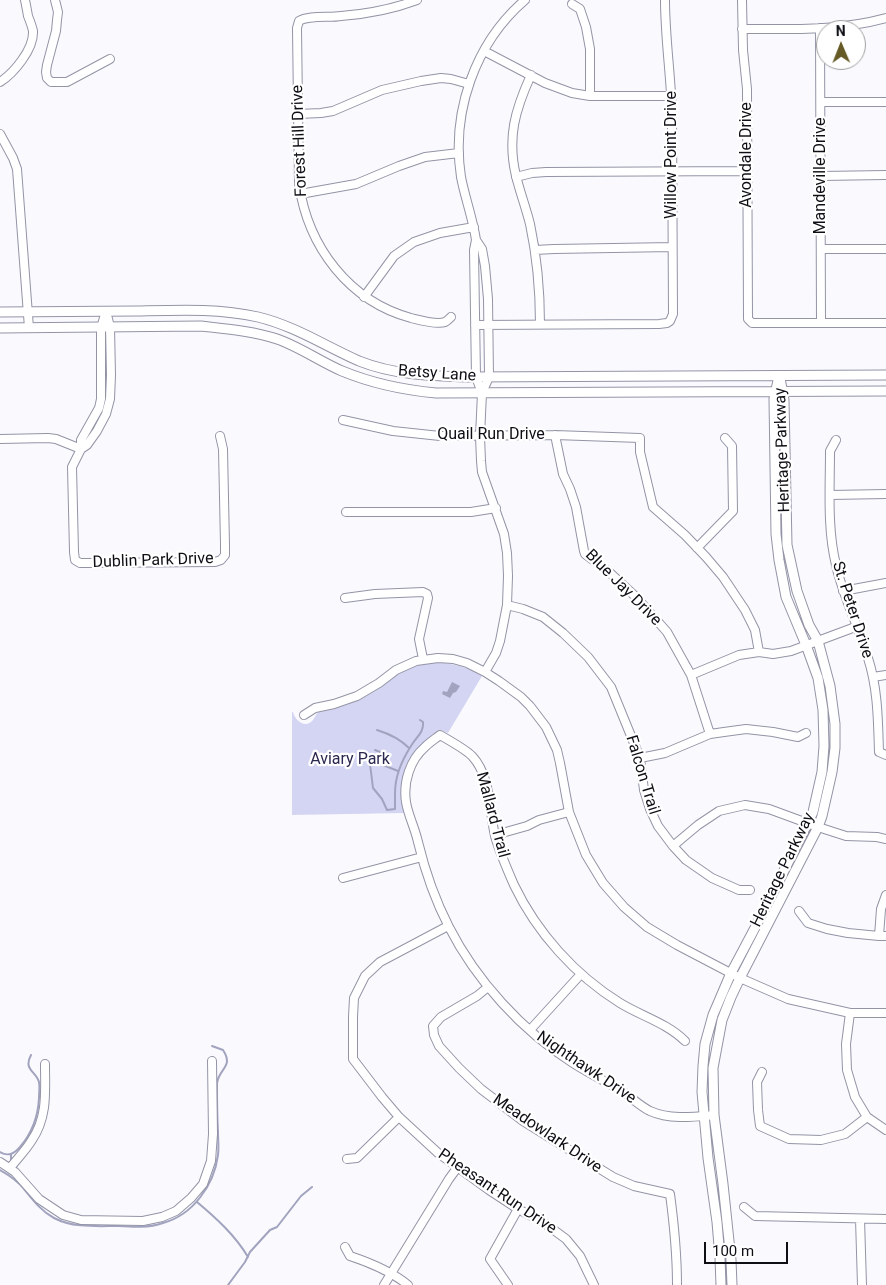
<!DOCTYPE html>
<html>
<head>
<meta charset="utf-8">
<style>
	body { margin:0 }
	#map { position:relative; width:886px; height:1285px; overflow:hidden; background:#fafafe; font-family:Roboto,sans-serif }
	canvas { display:block }
	.north { position:absolute; left:816px; top:20px; width:50px; height:50px; box-sizing:border-box; background:#fff; border:1px solid #9f9fa1; border-radius:50%; rotate:359deg; font-size:14px; font-weight:700; line-height:20px; text-align:center; color:#0e0f15 }
	.north::after { content:''; display:block; margin:auto; width:18px; height:22px; background:#665a26; clip-path:polygon(50% 0,100% 100%,50% 72%,0 100%) }
	.scale { position:absolute; left:704px; top:1242px; width:84px; height:22px; box-sizing:border-box; border:2px solid #0e0f15; border-top:0; padding-left:6px; font-size:15px; line-height:18px; white-space:nowrap; color:#0e0f15; -webkit-text-stroke:4px #fff; paint-order:stroke }
</style>
</head>
<body>
<div id="map">
<canvas width="886" height="1285"></canvas>
<div class="north">N</div>
<div class="scale">100 m</div>
</div>
<script>
const c = document.querySelector('canvas').getContext('2d');
c.lineJoin = 'round';
function fill(path, color) {
  c.fillStyle = color;
  c.fill(path, 'evenodd');
}
function stroke(path, color, width, dash) {
  c.strokeStyle = color;
  c.lineWidth = width;
  c.lineCap = dash ? 'butt' : 'round';
  c.setLineDash(dash || []);
  c.stroke(path);
}
function write(font, color, halo, rows, align = 'center') {
  c.font = font + ' Roboto,sans-serif';
  c.lineWidth = 4.5;
  c.setLineDash([]);
  c.textBaseline = 'middle';
  c.strokeStyle = halo;
  c.fillStyle = color;
  for (const [text, x, y, turn = 0] of rows) {
    c.save();
    c.translate(x, y);
    c.rotate((+turn || 0) * Math.PI / 180);
    c.textAlign = isNaN(turn) ? turn : align;
    if (halo) c.strokeText(text, 0, 0);
    c.fillText(text, 0, 0);
    c.restore();
  }
}
fill(new Path2D(`
	M437,662C454,664 468,667 482,676L448,733L441,730C434,731 434,734 429,738C425,742 421,745 417,749C402,767 398,791 405,813L292,815V712H293C295,721 306,729 313,720C315,717 316,714 318,712C339,708 357,702 375,691C383,686 390,680 397,675C409,667 423,663 437,662Z`), '#d4d5f2');
fill(new Path2D(`
	M452,682L460,686L456,692L453,693L450,698L442,694L443,691L447,692Z`), '#a2a3bf');
stroke(new Path2D(`
	M377,730C390,734 400,739 409,748
	M375,750L380,752L383,765L398,771
	M370,764L373,788L382,799L387,810L395,809C395,804 395,799 395,793C395,776 402,760 411,746C416,737 424,733 423,722L420,720
	M0,1152C8,1157 14,1154 20,1147C32,1133 38,1117 39,1098C39,1093 40,1087 39,1082C36,1071 23,1070 31,1055
	M11,1155V1160
	M0,1170C9,1175 18,1181 24,1189C33,1200 41,1211 54,1218C73,1228 97,1226 118,1226C133,1227 149,1228 163,1223C193,1215 214,1185 218,1155C219,1148 218,1140 218,1132C217,1116 217,1099 217,1083C219,1068 234,1067 223,1050L212,1046
	M197,1202C216,1218 235,1235 248,1257
	M228,1285L245,1262L250,1252L270,1230L277,1227L301,1196L312,1187`), '#a2a3bf', 2);
const minor = new Path2D(`
	M55,0L58,12L57,20L56,31L47,65L46,72L47,78L51,82H67L110,59
	M417,0C393,9 367,14 341,16C330,18 309,15 299,21L297,28L299,184C308,247 349,301 411,318C419,320 437,325 445,322C447,321 449,319 451,317
	M742,0L743,50L747,89L748,319L752,323H886
	M572,4L580,9L586,27L590,49V96
	M820,28L821,323
	M742,29C792,29 838,31 886,18
	M484,51L545,83L572,93L590,96H672
	M531,75C515,110 507,138 516,176C520,192 526,208 530,224C537,257 540,290 540,324
	M0,82C14,73 34,49 33,31C32,26 30,21 28,16C27,10 26,5 25,0
	M821,102H886
	M298,114L321,113L333,111L382,90L421,81L441,78L451,79L469,84
	M0,134L13,158L17,169L29,328
	M821,176L886,175
	M516,177L532,173L546,172L746,171
	M300,194L356,184L399,166L425,157L459,153
	M476,240L474,250L476,377L482,393
	M821,249H886
	M535,250L554,249L672,247
	M364,297L394,256L414,242L440,233L474,227
	M475,325L659,324L667,323L670,321L673,314L672,114C671,76 665,38 665,0
	M343,420L393,431L440,436L555,435L640,438V452L653,507L685,535L706,557L723,577L745,610L755,630L759,652
	M555,435L563,474L570,489L576,507L584,551L585,554L609,572L637,598L667,632L691,675L710,734
	M0,439L48,438L56,439L81,449
	M836,440L830,451C830,489 827,528 836,565C843,597 859,627 868,658C878,689 878,721 879,752L886,755
	M81,449L87,445L97,431L106,414L110,399L111,375L110,327L106,311L101,328V399L99,408L81,440V449L72,467L74,552L75,560L80,563H87L215,562L221,560L225,555V545L223,449L220,436
	M830,495L886,494
	M346,512H471L496,508
	M697,548L733,511L732,446L725,438
	M843,591L886,583
	M345,598L375,594L423,592L427,594L428,598L419,639L423,659
	M507,605L523,609L543,617L563,633L588,657L611,687L640,758L644,790L650,809L658,826L673,846L686,860L712,878L739,890H750
	M485,672L496,653L500,641L507,605L508,576L507,553L504,534L482,472L481,461L480,436L482,393L489,377L488,299L485,266L482,249L476,240C473,219 465,198 461,177C451,112 475,43 525,0
	M691,675L739,655L759,652L773,654L791,651L858,626
	M873,677L886,675
	M304,715L315,708L334,704L357,696L379,683L396,670L416,661L438,658L453,659L467,663L485,672L499,681L521,697L530,706L546,727L557,750L560,763L569,812L586,855L603,883L624,907L647,927L677,945L740,978L788,999L850,1013H886
	M640,758L665,753L710,734L724,732L746,729L773,732L798,737L806,733
	M495,835L527,826L539,820L569,812
	M673,846L698,825L719,811L745,805L769,809L818,827L846,836L877,837L886,839
	M343,878L422,857
	M799,911L808,923L827,929L848,933L879,936H886
	M448,926L380,962L365,976L354,998L353,1017V1059L382,1097L399,1117L438,1153L489,1190L518,1209L543,1222L566,1239L580,1256L594,1285
	M879,936L881,909L886,895
	M488,987L477,996L441,1017L433,1026L434,1035L439,1046L459,1068L481,1089L523,1121L613,1177L634,1186L670,1194C674,1224 677,1254 677,1285
	M850,1013L846,1044L847,1070L855,1097L867,1117L886,1130
	M530,1030L581,974
	M685,1041C667,1023 641,1016 620,1003C575,975 537,933 514,885C507,869 500,853 495,836C489,810 491,776 472,756C465,749 450,741 440,735C435,739 430,742 425,747C410,760 403,782 406,802C408,815 415,828 418,842C425,871 435,900 449,927C476,980 522,1031 573,1063C584,1070 595,1076 606,1082C611,1085 617,1088 622,1091C632,1098 640,1106 650,1111C670,1120 693,1117 714,1115
	M762,1072L757,1082L758,1110L760,1126L789,1139L821,1140L845,1134L867,1117
	M347,1159L357,1158L399,1117
	M0,1162L15,1172L39,1199L63,1215L81,1220L143,1221L162,1217L176,1211L191,1198L203,1184L211,1161L213,1134L212,1061
	M10,1168C17,1159 26,1150 32,1140C48,1116 45,1091 45,1064
	M744,1207L755,1216L886,1219
	M860,1219L862,1285
	M345,1247L350,1256C371,1263 391,1271 408,1285
	M384,1285L449,1179L457,1168
	M508,1285L490,1259L518,1209`);
const major = new Path2D(`
	M0,312C46,312 91,311 137,311C178,310 219,308 258,317C295,326 325,346 359,361C394,375 431,376 468,377L886,375
	M0,328L201,326C227,329 252,331 277,339C298,346 321,362 342,371C371,383 404,390 436,393L886,391
	M721,1285L720,1258L717,1222L708,1158L702,1092L703,1066L705,1044L713,1015L731,973L766,907L813,812L822,772L824,746L823,710L818,678L806,645L786,597L779,560L776,534L774,399L779,376
	M732,1285L731,1260L723,1184L714,1115L713,1068L722,1020L731,997L740,978L818,827L822,816L832,772L835,748V724L830,686L818,641L809,625L797,591L787,545L784,400L780,378`);
stroke(minor, '#9394a6', 10);
stroke(major, '#9394a6', 11);
stroke(minor, '#fff', 8);
stroke(major, '#fff', 9);
write('16px', '#0e0f15', '#fff', [
	["Forest Hill Drive",300,141,-92],
	["Willow Point Drive",672,155,-90],
	["Avondale Drive",747,155,-90],
	["Mandeville Drive",821,176,-90],
	["Betsy Lane",437,374,4],
	["Quail Run Drive",491,435],
	["Heritage Parkway",783,450,-92],
	["Dublin Park Drive",153,561,-2],
	["Blue Jay Drive",623,588,45],
	["St. Peter Drive",852,610,72],
	["Falcon Trail",642,775,73],
	["Mallard Trail",492,815,75],
	["Heritage Parkway",783,870,-64],
	["Nighthawk Drive",586,1068,34],
	["Meadowlark Drive",547,1134,34],
	["Pheasant Run Drive",497,1192,34]
]);
write('16px', '#2b2850', '#fff', [
	["Aviary Park",350,760]
]);
</script>
</body>
</html>
